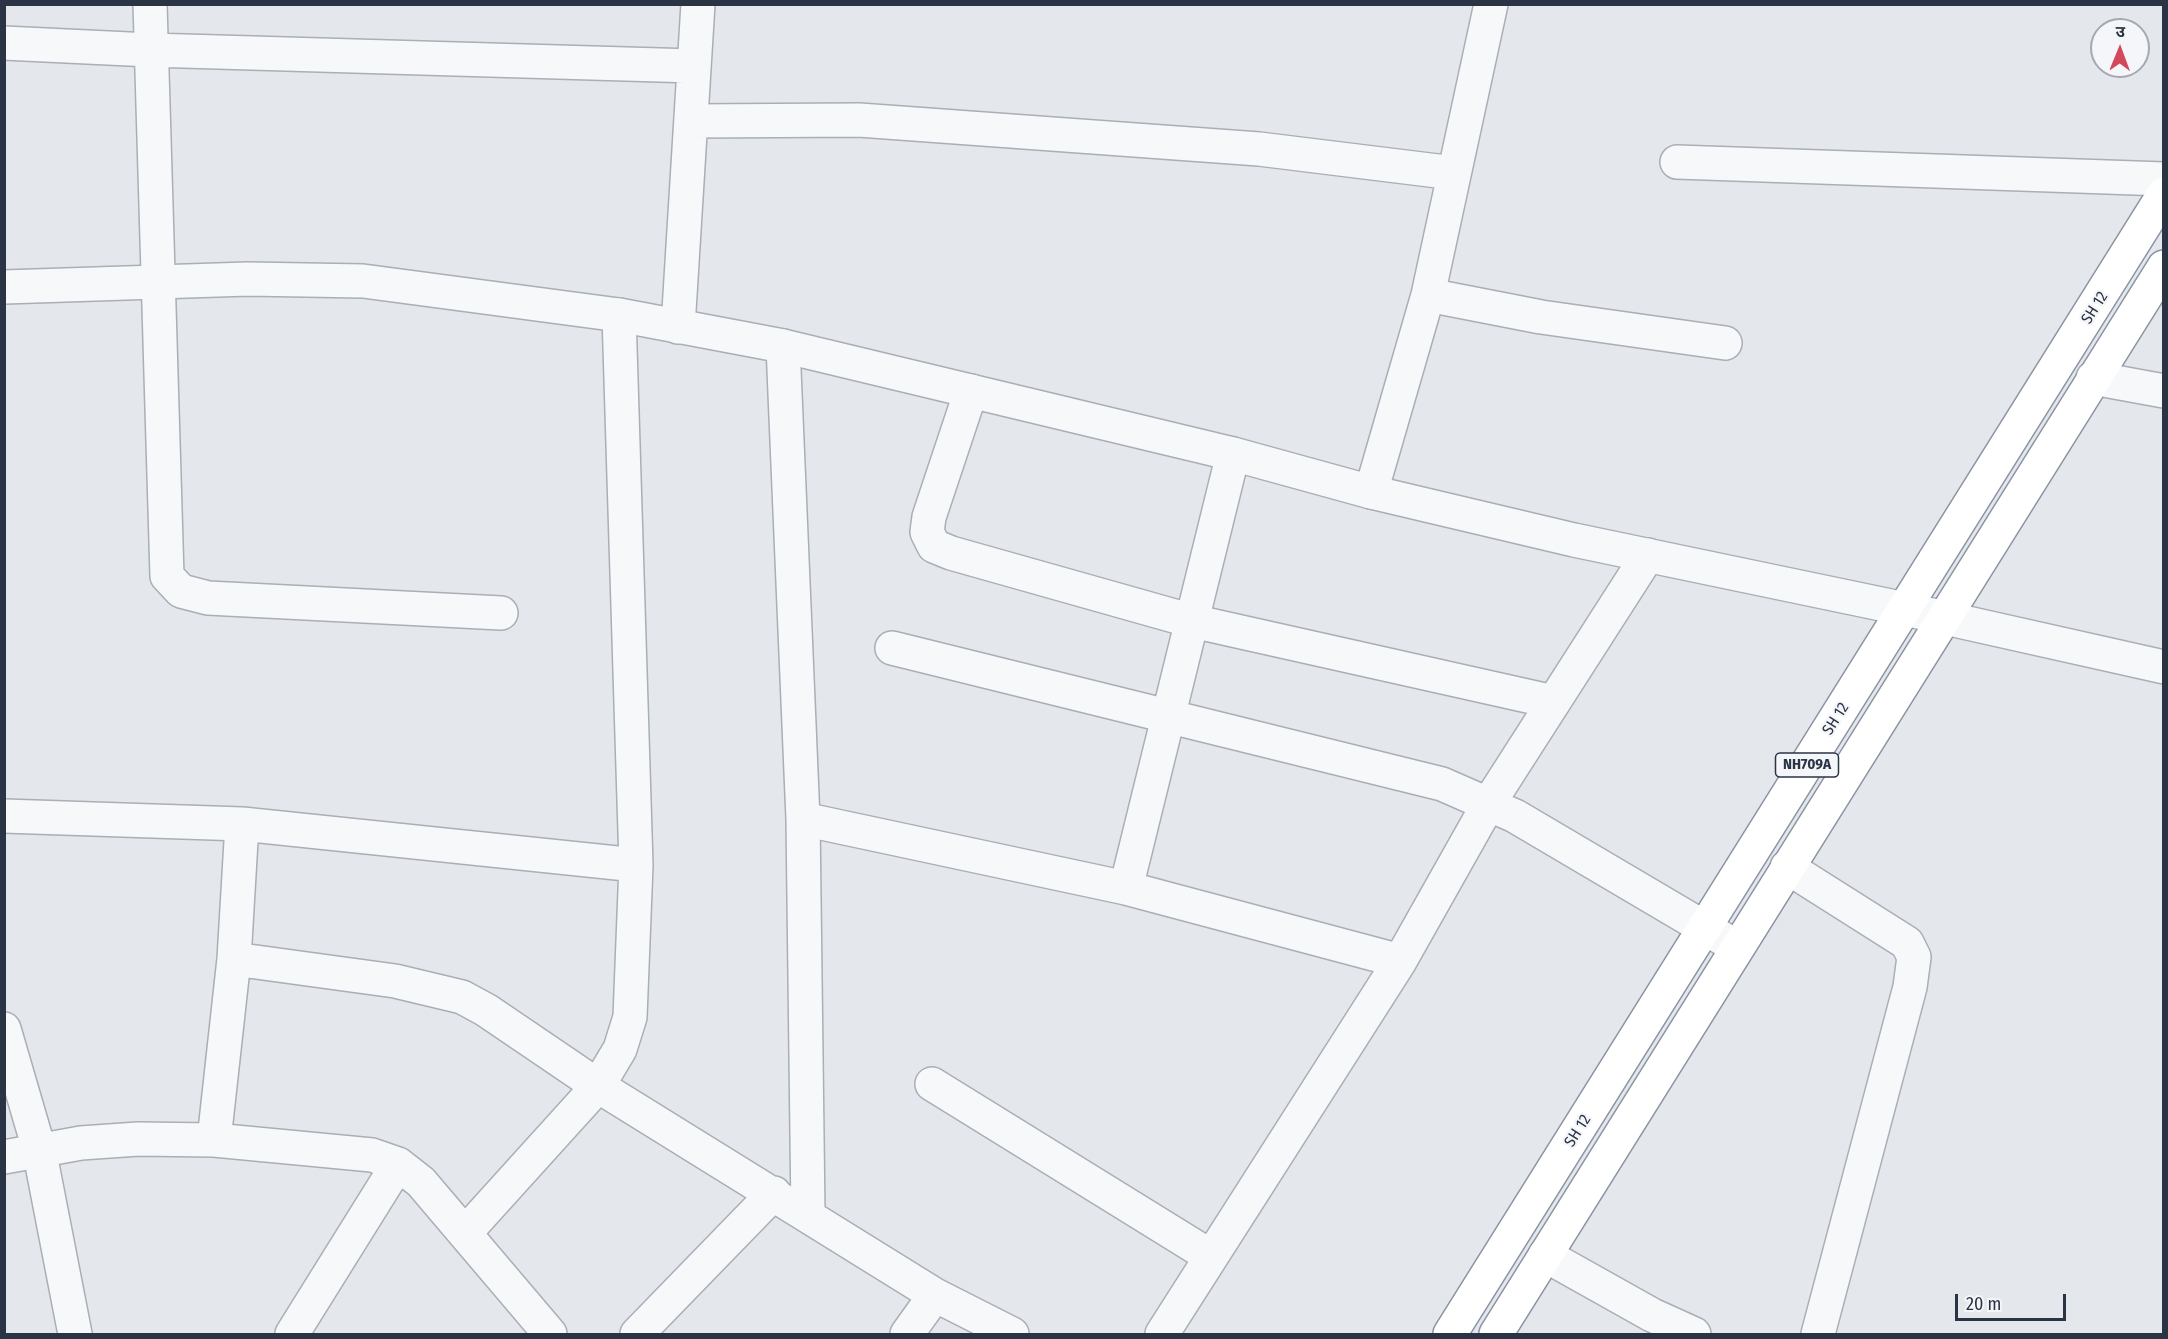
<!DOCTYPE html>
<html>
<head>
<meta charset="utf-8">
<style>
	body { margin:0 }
	#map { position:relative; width:2168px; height:1339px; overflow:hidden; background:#e4e7ec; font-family:"Fira Sans Condensed","Noto Sans Devanagari",sans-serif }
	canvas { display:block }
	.frame { position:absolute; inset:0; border:6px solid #2b3445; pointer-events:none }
	.north { position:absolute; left:2090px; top:18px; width:60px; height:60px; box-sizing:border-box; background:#f4f6f9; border:2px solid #a4a8b1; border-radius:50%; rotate:1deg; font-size:16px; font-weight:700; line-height:24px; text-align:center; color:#2b3445 }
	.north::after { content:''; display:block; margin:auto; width:21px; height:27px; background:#d1495b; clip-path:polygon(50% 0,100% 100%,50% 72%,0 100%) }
	.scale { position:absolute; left:1955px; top:1294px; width:111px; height:27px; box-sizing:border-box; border:3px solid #2b3445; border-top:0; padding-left:8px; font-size:18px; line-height:21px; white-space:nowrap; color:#2b3445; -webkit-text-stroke:4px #f4f6f9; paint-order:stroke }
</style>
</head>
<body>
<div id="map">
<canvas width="2168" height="1339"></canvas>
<div class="frame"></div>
<div class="north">उ</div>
<div class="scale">20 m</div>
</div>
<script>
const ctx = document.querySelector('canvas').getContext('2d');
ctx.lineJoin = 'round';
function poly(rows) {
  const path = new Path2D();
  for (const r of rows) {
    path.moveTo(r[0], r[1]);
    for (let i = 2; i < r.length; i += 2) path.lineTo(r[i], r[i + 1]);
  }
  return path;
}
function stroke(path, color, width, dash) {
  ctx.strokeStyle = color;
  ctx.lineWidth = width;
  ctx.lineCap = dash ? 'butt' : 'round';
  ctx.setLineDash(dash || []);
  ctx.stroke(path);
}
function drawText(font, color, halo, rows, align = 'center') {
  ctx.font = font + ' "Fira Sans Condensed",sans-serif';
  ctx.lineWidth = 4.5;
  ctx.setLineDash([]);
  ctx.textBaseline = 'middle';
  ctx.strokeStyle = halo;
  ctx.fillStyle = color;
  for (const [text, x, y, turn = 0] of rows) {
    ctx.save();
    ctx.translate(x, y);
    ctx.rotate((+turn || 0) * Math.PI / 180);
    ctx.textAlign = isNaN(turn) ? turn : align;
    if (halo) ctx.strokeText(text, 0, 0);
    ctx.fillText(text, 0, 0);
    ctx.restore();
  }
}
const minor = poly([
	[150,4,167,576,181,591,208,598,501,613],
	[4,43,150,50,694,66],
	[692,121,859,120,1259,149,1454,173],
	[1677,162,2164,179],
	[1428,295,1541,317,1725,343],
	[678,327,698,4],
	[783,346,803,819,808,1214],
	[2093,378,2164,391],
	[971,391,929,517,927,532,934,546,951,553,1192,621,1554,702],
	[1371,492,1428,295,1491,4],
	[892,648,1442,784,1515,816,1737,947],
	[4,816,242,824,636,865],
	[803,819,1126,888,1400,961],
	[1787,867,1907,943,1914,957,1910,987,1818,1334],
	[1126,888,1233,454],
	[234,959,395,981,462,997,486,1010,598,1086,935,1295,1012,1334],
	[4,1029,39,1149,75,1334],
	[932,1084,1210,1256],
	[214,1140,372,1155,398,1164,421,1182,550,1334],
	[4,1157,81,1143,138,1139,214,1140,234,959,242,824],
	[465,1233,598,1086,620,1049,630,1017,636,865,619,315],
	[1545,1255,1652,1315,1694,1334],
	[292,1334,398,1164],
	[637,1334,774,1193],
	[907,1334,935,1295],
	[1162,1334,1400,961,1489,803,1648,555]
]);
const tertiary = poly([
	[4,287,248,279,363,281,619,315,783,346,1233,454,1371,492,1574,540,1905,609,2164,667]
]);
const trunk = poly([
	[1450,1334,2164,194],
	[1496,1334,2164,267]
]);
stroke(minor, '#a9aeb7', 36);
stroke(tertiary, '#a9aeb7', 36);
stroke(trunk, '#8b94a3', 36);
stroke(minor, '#f7f8fa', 33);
stroke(tertiary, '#f7f8fa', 33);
stroke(trunk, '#fff', 33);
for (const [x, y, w] of [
	[1807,765,63]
]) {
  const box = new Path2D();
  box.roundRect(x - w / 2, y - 12, w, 24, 4.5);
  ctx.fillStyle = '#f4f6f9';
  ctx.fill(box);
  stroke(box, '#2b3445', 1.5);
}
drawText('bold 15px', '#2b3445', null, [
	["NH709A",1807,765]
]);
drawText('16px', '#2b3445', '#f4f6f9', [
	["SH 12",2095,308,-58],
	["SH 12",1836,719,-58],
	["SH 12",1578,1131,-58]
]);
</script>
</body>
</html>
